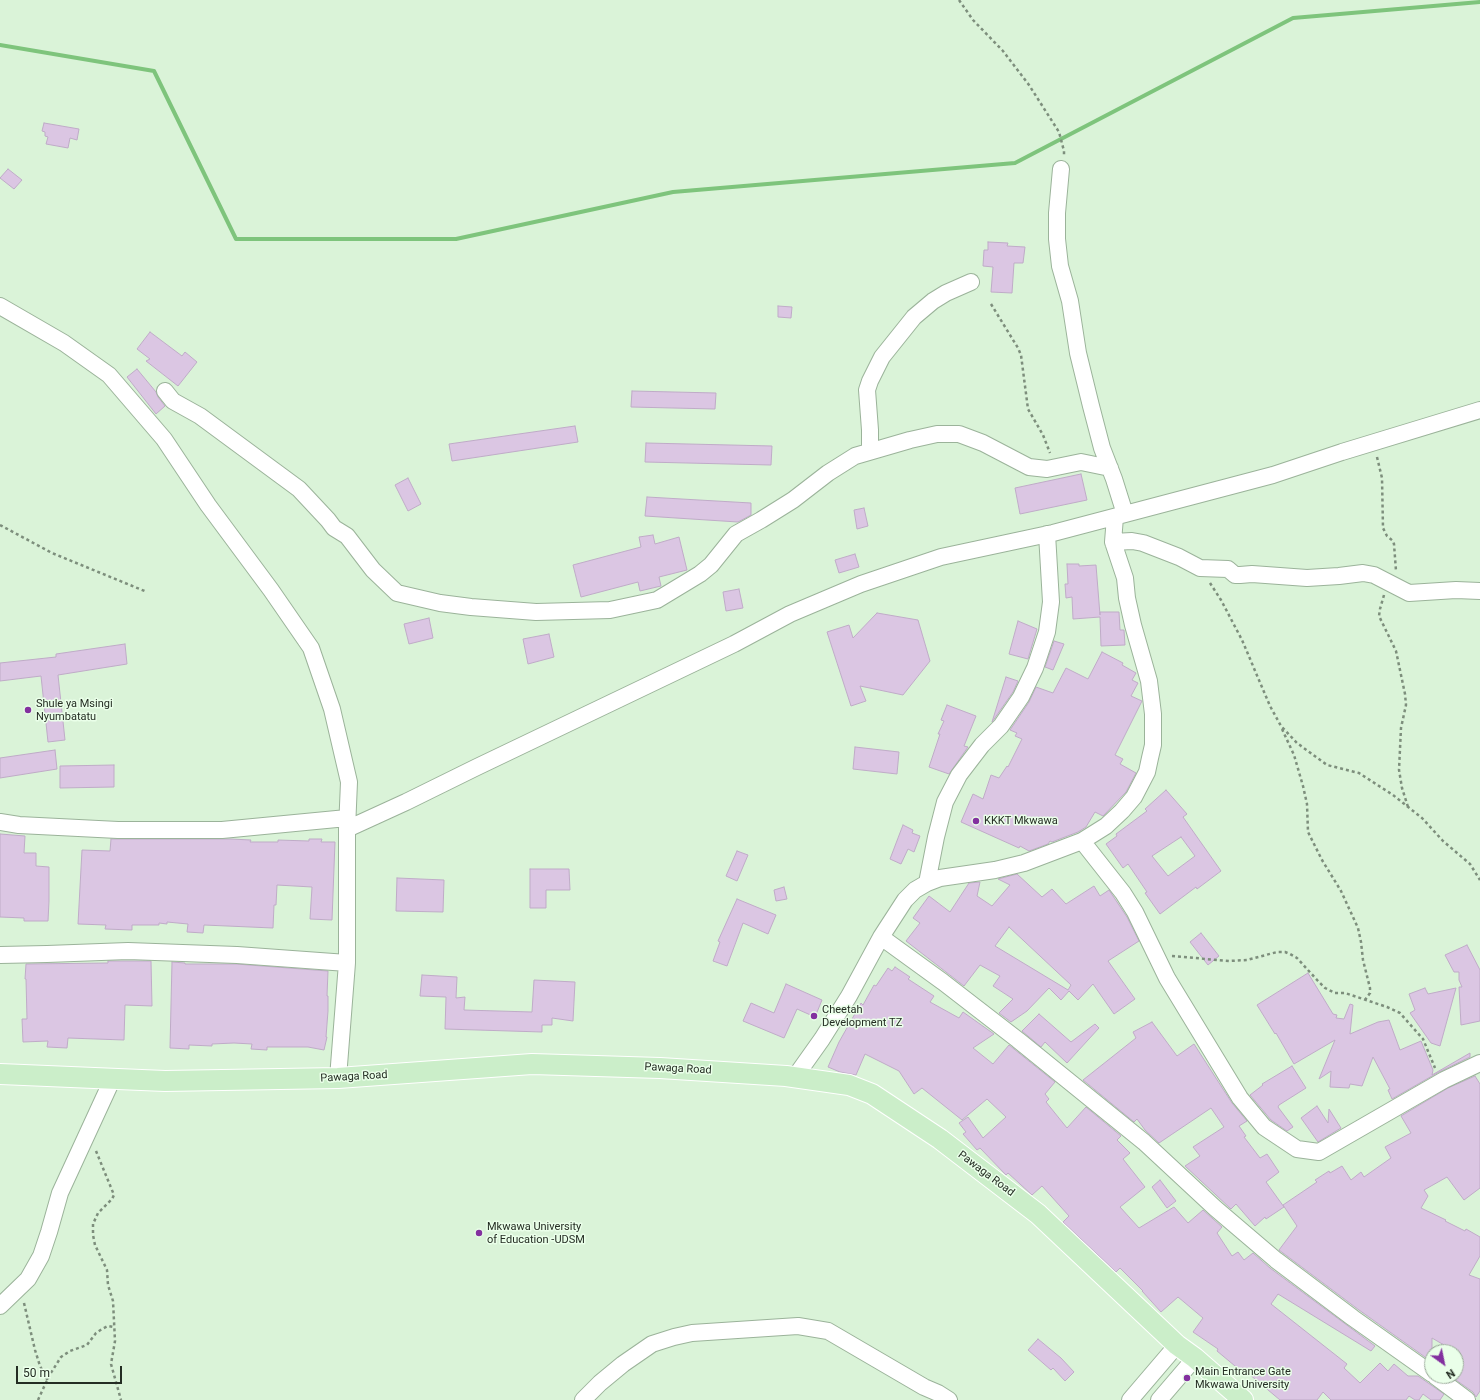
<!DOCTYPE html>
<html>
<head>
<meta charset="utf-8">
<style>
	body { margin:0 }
	#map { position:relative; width:1480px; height:1400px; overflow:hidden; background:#daf3d8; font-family:Roboto,sans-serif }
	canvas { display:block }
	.north { position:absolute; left:1424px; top:1344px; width:40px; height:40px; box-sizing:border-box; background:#eaffe9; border:1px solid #9bab9a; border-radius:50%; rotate:147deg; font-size:11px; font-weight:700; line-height:16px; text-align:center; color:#242d23 }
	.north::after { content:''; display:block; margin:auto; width:14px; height:18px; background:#83309f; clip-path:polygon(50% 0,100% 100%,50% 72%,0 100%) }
	.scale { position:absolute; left:16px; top:1366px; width:106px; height:18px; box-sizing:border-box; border:2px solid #242d23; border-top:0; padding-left:5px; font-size:12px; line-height:14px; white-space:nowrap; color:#242d23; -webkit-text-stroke:3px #eaffe9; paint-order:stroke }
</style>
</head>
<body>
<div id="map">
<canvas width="1480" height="1400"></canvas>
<div class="north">N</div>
<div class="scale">50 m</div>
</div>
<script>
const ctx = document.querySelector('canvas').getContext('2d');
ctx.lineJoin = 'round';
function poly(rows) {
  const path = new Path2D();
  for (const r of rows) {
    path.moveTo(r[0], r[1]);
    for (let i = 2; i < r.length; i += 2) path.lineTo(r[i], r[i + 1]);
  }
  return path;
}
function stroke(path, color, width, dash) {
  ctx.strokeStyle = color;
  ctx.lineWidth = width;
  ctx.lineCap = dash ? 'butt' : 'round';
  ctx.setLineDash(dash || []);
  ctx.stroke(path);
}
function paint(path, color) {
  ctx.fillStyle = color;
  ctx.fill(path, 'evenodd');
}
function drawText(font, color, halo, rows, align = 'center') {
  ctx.font = font + ' Roboto,sans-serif';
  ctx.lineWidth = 3;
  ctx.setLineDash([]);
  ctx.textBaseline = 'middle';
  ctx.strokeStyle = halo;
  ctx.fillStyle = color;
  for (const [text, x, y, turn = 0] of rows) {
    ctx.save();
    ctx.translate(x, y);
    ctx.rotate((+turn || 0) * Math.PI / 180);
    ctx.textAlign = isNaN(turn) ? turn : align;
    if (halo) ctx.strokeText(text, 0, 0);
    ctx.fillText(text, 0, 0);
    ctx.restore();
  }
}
stroke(poly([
	[0,45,154,71,236,239,456,239,673,192,1015,163,1293,18,1480,2]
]), '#7ec47c', 4);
const building = poly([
	[44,123,79,129,77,140,70,138,68,148,46,144,48,137,45,136,45,132,42,131,44,123],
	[8,169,22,180,14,189,0,178,8,169],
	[988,242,1008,243,1007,246,1025,247,1023,263,1014,263,1012,293,991,292,993,267,983,266,984,250,988,250,988,242],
	[778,306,792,307,791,318,778,317,778,306],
	[150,332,182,356,185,352,197,362,178,386,146,361,150,359,137,349,150,332],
	[137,369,156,392,158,397,165,406,156,414,127,377,137,369],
	[632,391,716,393,715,409,631,407,632,391],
	[575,426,578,442,452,461,449,444,575,426],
	[646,443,772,446,771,465,645,462,646,443],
	[1081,474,1087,500,1020,514,1015,488,1081,474],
	[408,478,421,504,408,511,395,485,408,478],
	[647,497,751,503,751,515,738,522,645,516,647,497],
	[864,508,868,526,857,529,854,510,864,508],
	[653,535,655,544,679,537,687,570,659,577,661,586,640,591,638,582,581,597,573,565,641,547,639,537,653,535],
	[855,554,859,567,839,573,835,560,855,554],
	[1067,564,1079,564,1079,566,1096,565,1100,615,1100,612,1119,612,1120,630,1124,630,1125,645,1101,646,1100,617,1073,619,1072,597,1066,598,1065,584,1068,584,1067,564],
	[739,589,743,608,726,611,723,592,739,589],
	[877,613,918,620,930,661,903,695,860,686,866,701,851,706,827,632,849,625,853,638,877,613],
	[429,618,433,638,409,644,404,624,429,618],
	[1018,621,1037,629,1028,659,1009,654,1018,621],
	[549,634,554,657,528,664,523,639,549,634],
	[1054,641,1064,644,1053,670,1045,667,1054,641],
	[125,644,127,664,58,675,65,740,48,742,41,676,0,681,0,663,56,657,56,654,125,644],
	[1102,652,1123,663,1122,665,1136,673,1132,680,1138,683,1131,696,1142,701,1115,755,1123,759,1120,764,1136,773,1126,792,1103,816,1095,812,1086,827,1078,832,1052,842,1050,841,1048,844,1029,851,1020,846,1019,848,961,822,973,794,983,799,991,775,999,778,1007,766,1008,767,1022,739,1015,736,1017,733,1010,730,1029,702,1036,687,1053,693,1066,668,1088,679,1102,652],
	[1006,677,1018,681,1013,692,992,722,1006,677],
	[947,705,976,716,964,746,968,747,949,774,929,767,940,734,938,734,944,721,941,720,947,705],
	[855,747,899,752,897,774,853,769,855,747],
	[55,750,57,769,0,778,0,758,55,750],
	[114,765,114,787,60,788,60,766,114,765],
	[1166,790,1187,814,1183,817,1221,871,1197,889,1196,887,1160,914,1145,893,1147,892,1128,864,1123,868,1106,844,1117,836,1116,834,1147,811,1145,809,1166,790],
	[1181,837,1195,856,1168,876,1152,856,1181,837],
	[903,825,913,830,912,833,920,836,914,852,908,849,901,864,890,859,903,825],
	[0,834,25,836,24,853,36,853,36,866,49,867,49,901,48,921,24,921,24,918,0,917,0,834],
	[111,839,231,839,251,840,250,842,278,842,278,840,309,841,309,839,322,839,321,842,335,842,332,920,310,919,312,887,277,885,276,905,274,905,273,928,204,925,203,933,187,932,188,924,167,922,167,924,159,923,159,925,132,925,132,930,105,929,106,925,78,924,82,850,110,851,111,839],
	[737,851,748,855,737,881,726,876,737,851],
	[530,869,569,869,570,890,546,890,546,908,530,908,530,869],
	[1017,874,1042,897,1052,889,1066,904,1094,886,1100,896,1109,890,1127,917,1139,941,1108,961,1135,999,1114,1014,1093,984,1078,1000,1069,991,1061,1000,1049,988,1027,1011,1011,1022,999,1013,1013,999,993,986,1000,976,980,965,964,986,906,941,920,923,913,918,929,896,950,912,969,883,980,882,977,896,992,906,1010,885,998,879,1017,874],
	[1009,927,1071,985,1068,990,995,946,1009,927],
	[397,878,444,880,443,912,396,911,397,878],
	[784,887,787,899,776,901,774,890,784,887],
	[737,899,776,915,768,934,743,923,727,966,713,961,720,942,718,941,737,899],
	[1201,933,1219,956,1208,965,1190,942,1201,933],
	[1467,945,1480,970,1480,1021,1461,1025,1459,987,1462,987,1459,980,1459,972,1454,972,1445,955,1467,945],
	[108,961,151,961,152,1006,125,1005,124,1040,68,1038,67,1048,47,1047,48,1041,23,1042,22,1019,27,1019,26,979,25,979,26,964,108,963,108,961],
	[172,962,185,963,185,964,236,964,328,971,327,996,328,996,328,1011,326,1037,327,1037,324,1050,308,1047,267,1047,267,1050,251,1049,252,1044,234,1043,212,1044,212,1046,189,1045,189,1049,170,1048,172,962],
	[895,967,910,977,908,979,934,996,930,1002,959,1018,963,1012,994,1034,973,1048,993,1064,1009,1045,1055,1082,1045,1094,1049,1099,1046,1102,1067,1128,1086,1107,1121,1136,1117,1140,1130,1153,1123,1159,1145,1187,1120,1207,1139,1228,1174,1207,1188,1223,1203,1210,1222,1227,1217,1233,1232,1256,1238,1252,1244,1260,1253,1253,1270,1268,1375,1346,1371,1351,1278,1294,1271,1304,1347,1364,1344,1368,1360,1383,1380,1363,1388,1371,1394,1364,1408,1376,1418,1376,1444,1394,1440,1400,1431,1400,1423,1394,1419,1400,1415,1400,1409,1396,1406,1400,1331,1400,1323,1392,1317,1400,1280,1400,1249,1374,1247,1376,1217,1351,1218,1349,1193,1332,1203,1318,1178,1297,1161,1312,1142,1291,1143,1291,1120,1268,1116,1272,1063,1222,1069,1216,1042,1186,1032,1195,1008,1173,1006,1175,980,1148,977,1150,963,1134,966,1132,959,1123,968,1117,983,1138,1006,1117,987,1099,962,1120,922,1088,914,1094,899,1071,865,1054,856,1075,840,1072,828,1067,839,1042,861,1003,863,1005,874,985,876,986,888,968,892,971,895,967],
	[1308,973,1333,1014,1337,1015,1336,1018,1344,1019,1350,1004,1353,1005,1350,1034,1378,1022,1389,1020,1400,1050,1421,1041,1433,1070,1432,1075,1470,1053,1470,1057,1439,1072,1392,1099,1388,1090,1390,1089,1373,1057,1362,1086,1350,1084,1349,1088,1330,1087,1331,1071,1319,1079,1335,1040,1294,1064,1276,1033,1275,1034,1257,1005,1308,973],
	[422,975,457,977,456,998,465,997,464,1010,532,1012,534,980,575,982,573,1021,552,1018,552,1025,542,1025,542,1032,445,1029,446,997,420,996,422,975],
	[786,984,822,1000,815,1017,797,1009,784,1038,743,1021,751,1003,774,1013,786,984],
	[1425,988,1428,994,1456,988,1440,1046,1431,1043,1410,1013,1415,1010,1409,994,1425,988],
	[1039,1014,1071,1042,1095,1024,1099,1028,1067,1063,1045,1042,1041,1047,1022,1031,1039,1014],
	[1152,1022,1177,1056,1194,1044,1232,1103,1247,1121,1239,1126,1246,1136,1244,1137,1260,1158,1267,1154,1279,1172,1266,1182,1284,1207,1266,1219,1265,1217,1255,1226,1236,1204,1231,1209,1185,1166,1200,1156,1193,1147,1224,1127,1211,1108,1159,1143,1145,1130,1137,1119,1134,1122,1083,1080,1136,1038,1133,1032,1152,1022],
	[1292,1066,1306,1088,1279,1105,1278,1107,1293,1127,1287,1131,1271,1120,1250,1095,1263,1085,1262,1084,1292,1066],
	[1475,1076,1480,1084,1480,1188,1464,1200,1447,1177,1424,1190,1428,1196,1421,1208,1446,1220,1445,1221,1465,1231,1466,1229,1480,1237,1480,1256,1469,1275,1480,1279,1480,1391,1476,1397,1473,1392,1456,1380,1456,1352,1432,1338,1432,1362,1359,1310,1279,1250,1297,1226,1283,1205,1317,1182,1315,1180,1329,1171,1330,1173,1342,1166,1351,1180,1361,1172,1364,1177,1391,1158,1385,1147,1411,1133,1401,1116,1448,1088,1475,1076],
	[1317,1106,1328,1123,1329,1109,1341,1128,1318,1142,1301,1118,1317,1106],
	[1160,1180,1176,1201,1167,1208,1152,1187,1160,1180],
	[1038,1339,1061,1358,1074,1372,1065,1381,1053,1368,1051,1370,1028,1350,1038,1339]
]);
paint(building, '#dbc6e3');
stroke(building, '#bfabc7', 1);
const minor = poly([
	[1061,169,1057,213,1057,239,1060,266,1070,301,1078,353,1091,406,1102,448,1114,479,1125,514],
	[0,306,64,343,109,375,164,439,208,505,271,590,311,648,332,709,349,782,347,829,347,963,338,1078],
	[165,391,173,401,200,416,299,489,328,520,334,528,347,536,373,570,397,593,440,603,471,607,536,612,610,610,657,600,700,574,711,565,736,534,761,520,793,500,828,473,855,456,910,440,937,434,959,434,983,443,1029,467,1047,469,1081,462,1110,468],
	[870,451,870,430,867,390,870,381,882,357,914,317,933,301,946,293,971,282],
	[1113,542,1132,541,1143,543,1179,557,1200,568,1228,569,1235,575,1240,575,1252,574,1307,578,1339,576,1363,573,1374,575,1409,593,1456,590,1480,591],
	[0,822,19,825,118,830,222,830,347,818],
	[347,829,406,802,477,767,734,644,790,614,861,584,941,557,1053,533,1273,475,1342,452,1480,410],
	[1082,841,1123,893,1135,912,1167,978,1240,1098,1264,1127,1297,1149,1319,1152,1444,1080,1480,1063],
	[927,883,936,837,945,802,959,775,982,745,1001,726,1021,697,1035,668,1047,632,1051,602,1047,534],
	[881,937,943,982,1018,1040,1144,1142,1215,1208,1276,1260,1353,1318,1432,1374],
	[0,955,47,954,128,951,237,955,347,963],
	[795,1077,822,1039,849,996,881,937,905,900,915,890,927,883,940,878,995,870,1024,863,1082,841,1106,826,1122,811,1134,797,1147,772,1150,758,1153,745,1153,714,1149,681,1133,625,1127,598,1125,578,1113,542,1115,517],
	[0,1306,28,1279,41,1256,49,1232,60,1193,113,1078],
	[1435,1376,1467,1400],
	[583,1400,600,1383,623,1364,652,1344,674,1337,692,1333,798,1326,828,1331,924,1387,938,1393,949,1400],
	[1130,1400,1177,1345],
	[1159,1400,1195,1358]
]);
const major = poly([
	[0,1074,165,1081,338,1078,532,1064,660,1068,786,1076,849,1085,872,1094,940,1139,1038,1214,1177,1345,1195,1358,1243,1400]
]);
stroke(minor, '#9bb39a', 18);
stroke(major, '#fff', 22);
stroke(poly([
	[959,0,973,20,1003,51,1029,85,1059,132,1064,151,1064,155],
	[991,304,1018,348,1021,355,1028,409,1043,435,1050,453],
	[1377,457,1382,478,1383,528,1387,536,1393,541,1394,544,1396,571],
	[0,525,52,553,147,592],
	[1210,583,1221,600,1242,640,1270,706,1281,726,1297,743,1327,765,1359,773,1393,795,1422,818,1443,841,1470,864,1480,880],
	[1384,595,1380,609,1379,616,1396,651,1405,694,1406,705,1401,728,1399,770,1402,788,1408,807],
	[1282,729,1294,755,1303,786,1307,804,1308,832,1322,860,1341,891,1358,928,1361,942,1363,960,1370,988,1370,993,1365,1000],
	[1172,956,1229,961,1247,960,1277,952,1285,952,1290,954,1297,958,1318,981,1325,988,1335,993,1345,993,1387,1007,1400,1013,1423,1039,1435,1068],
	[96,1151,114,1195,112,1199,98,1213,93,1224,93,1235,95,1245,107,1270,108,1285,113,1301,115,1341,111,1364,121,1400],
	[24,1303,35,1350,40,1366,48,1381],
	[38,1400,49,1376,61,1357,70,1351,87,1345,96,1333,102,1329,108,1326,114,1327]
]), '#7d8e7c', 2.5, [3, 3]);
stroke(minor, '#fff', 16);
stroke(major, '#cbeec9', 20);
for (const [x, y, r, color] of [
	[28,710,4,"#83309f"],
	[976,821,4,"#83309f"],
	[814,1016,4,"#83309f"],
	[479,1233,4,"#83309f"],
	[1187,1378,4,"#83309f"]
]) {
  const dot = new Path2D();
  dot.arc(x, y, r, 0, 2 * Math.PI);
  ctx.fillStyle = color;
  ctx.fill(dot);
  stroke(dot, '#eaffe9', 1.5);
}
drawText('11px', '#242d23', '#eaffe9', [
	["Shule ya Msingi",36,704],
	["Nyumbatatu",36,717],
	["KKKT Mkwawa",984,821],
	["Cheetah",822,1010],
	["Development TZ",822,1023],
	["Mkwawa University",487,1227],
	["of Education -UDSM",487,1240],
	["Main Entrance Gate",1195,1372],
	["Mkwawa University",1195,1385]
], 'left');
drawText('11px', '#242d23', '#eaffe9', [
	["Pawaga Road",678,1069,3],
	["Pawaga Road",354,1077,-3],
	["Pawaga Road",986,1174,37]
]);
</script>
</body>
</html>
